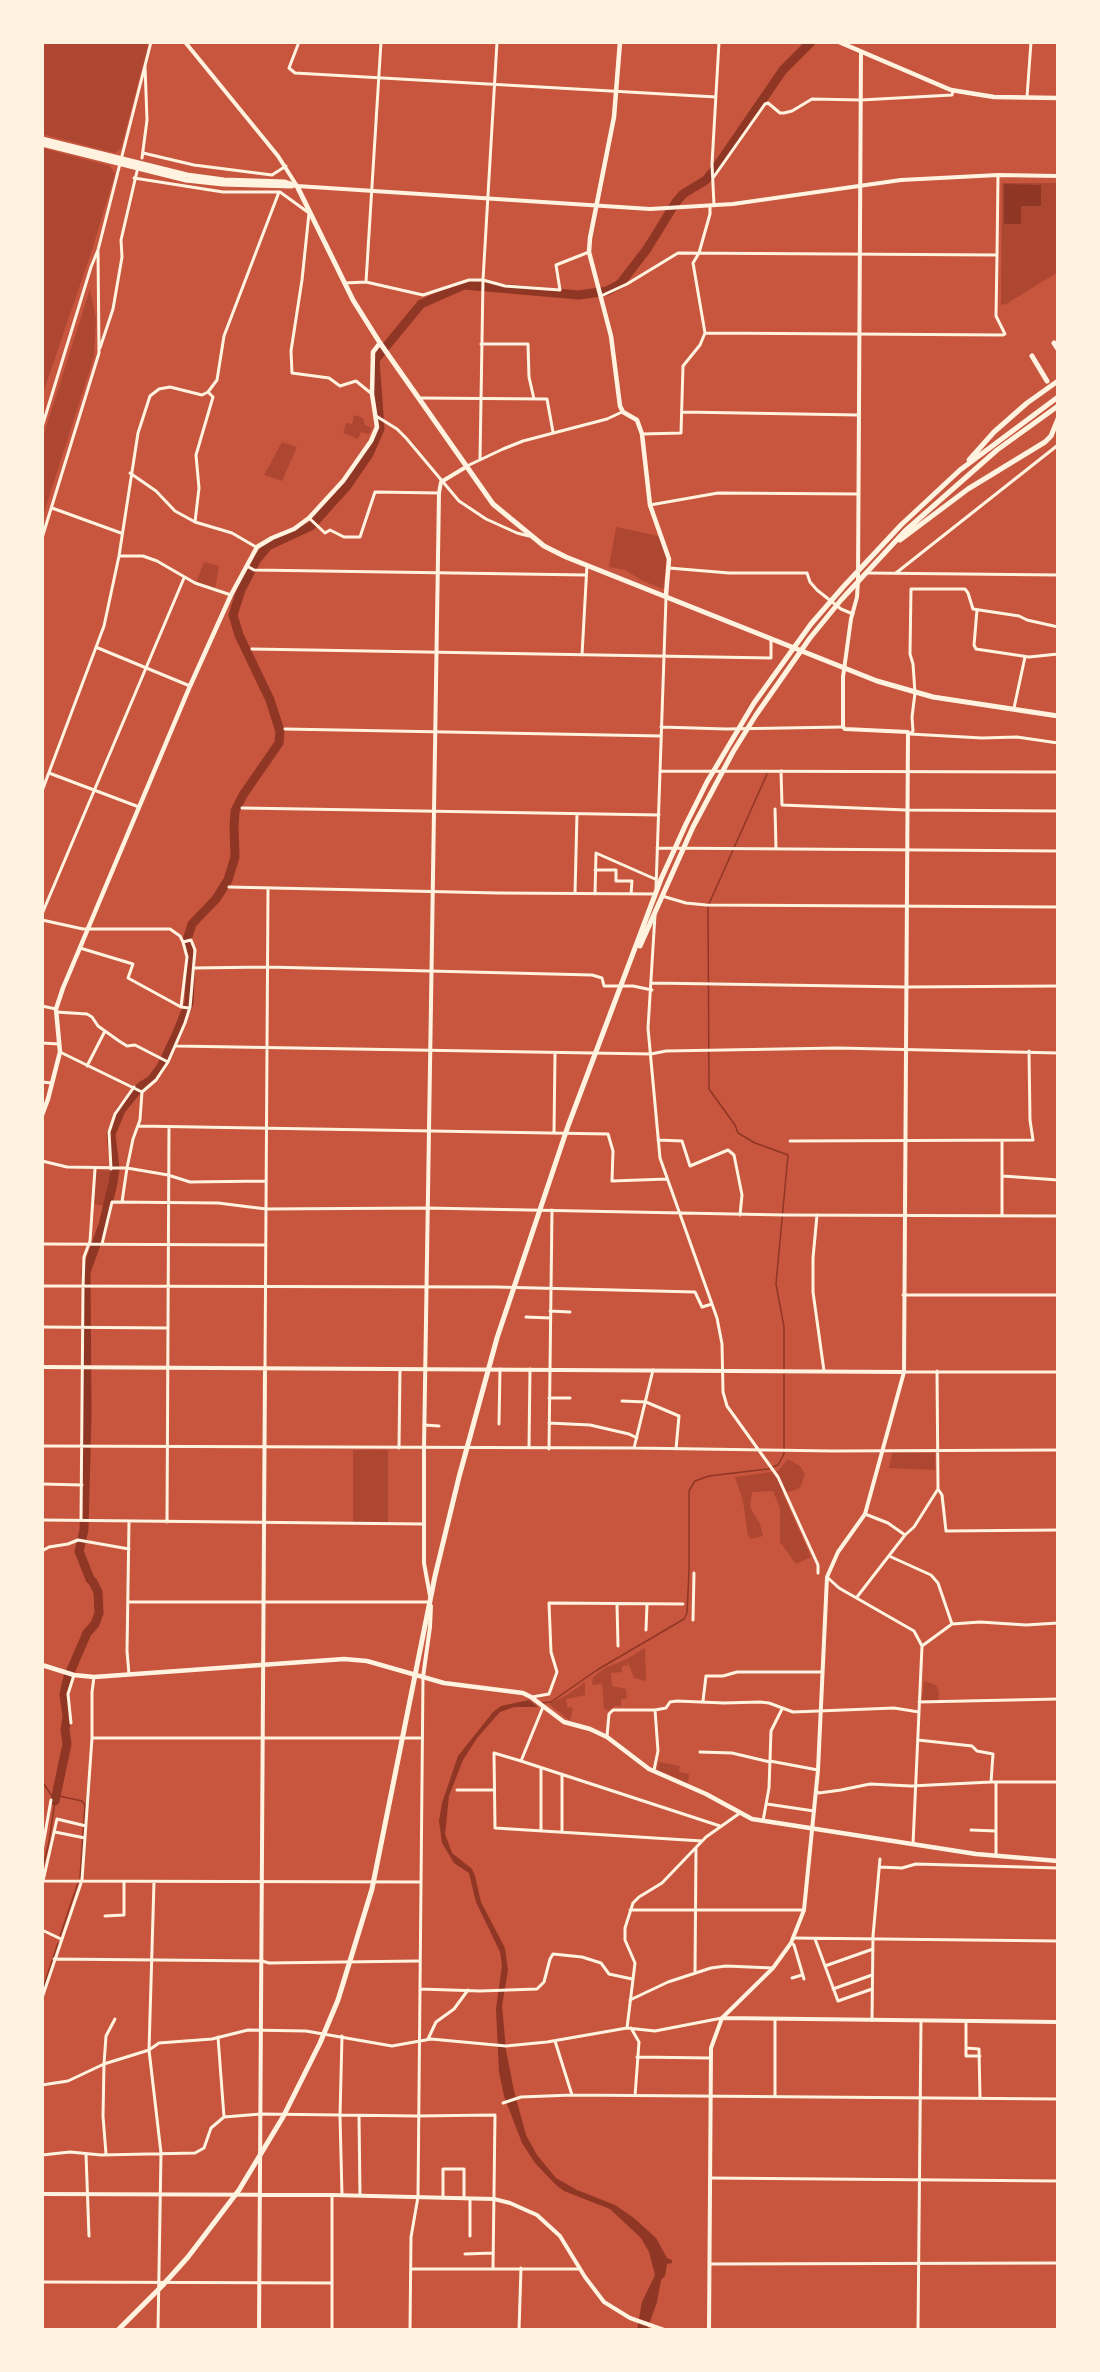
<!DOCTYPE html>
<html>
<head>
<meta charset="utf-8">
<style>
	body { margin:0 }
	#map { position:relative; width:1100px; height:2372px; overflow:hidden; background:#c8553d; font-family:"IBM Plex Sans",sans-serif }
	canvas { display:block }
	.frame { position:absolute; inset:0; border:44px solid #fff3e0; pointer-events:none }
</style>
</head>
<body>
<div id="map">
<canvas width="1100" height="2372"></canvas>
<div class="frame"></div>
</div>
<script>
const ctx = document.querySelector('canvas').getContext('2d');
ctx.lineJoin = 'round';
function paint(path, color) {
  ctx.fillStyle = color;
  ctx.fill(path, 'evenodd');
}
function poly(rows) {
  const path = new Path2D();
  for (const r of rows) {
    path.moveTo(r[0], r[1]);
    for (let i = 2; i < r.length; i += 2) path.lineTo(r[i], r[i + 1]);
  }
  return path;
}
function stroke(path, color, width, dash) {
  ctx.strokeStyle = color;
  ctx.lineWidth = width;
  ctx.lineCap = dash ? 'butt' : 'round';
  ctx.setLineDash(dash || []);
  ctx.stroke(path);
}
paint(poly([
	[42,42,149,42,121,148,115,153,42,134],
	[42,148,110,166,115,174,92,250,42,396],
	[1002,183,1058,183,1058,272,1006,304,1001,305],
	[90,289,96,319,94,357,42,519,42,440],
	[354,415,363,418,365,425,372,428,369,434,361,432,358,439,343,433,346,423,352,424],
	[282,442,297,447,282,481,264,475],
	[616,527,659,536,667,558,663,589,643,581,625,570,609,567],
	[204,562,219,566,215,589,196,583],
	[96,1170,110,1171,105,1206,94,1204],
	[353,1450,388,1450,388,1522,353,1522],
	[892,1453,935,1453,935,1470,889,1468],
	[788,1459,800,1466,805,1474,800,1488,783,1494,811,1557,796,1564,780,1542,780,1508,773,1491,752,1492,750,1507,760,1524,763,1536,751,1539,748,1536,743,1501,735,1477,778,1471],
	[645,1648,646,1681,634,1678,627,1660,628,1665,622,1666,622,1672,611,1673,612,1686,626,1689,627,1699,621,1699,621,1706,615,1706,609,1711,604,1709,602,1684,592,1685,593,1677,605,1668,627,1659],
	[924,1681,936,1685,939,1692,938,1701,922,1700],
	[585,1682,585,1695,566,1699,567,1707,573,1708,570,1721,549,1704,567,1695],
	[659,1762,680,1766,679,1772,689,1774,688,1783,657,1770]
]), '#ae4732');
paint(poly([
	[1004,184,1041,185,1041,206,1021,206,1021,224,1004,224],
	[529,1700,538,1707,514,1707,500,1712,477,1738,463,1760,449,1796,445,1834,452,1853,472,1869,475,1876,481,1902,505,1948,508,1970,502,2006,506,2050,514,2091,526,2135,537,2155,556,2178,577,2190,615,2205,634,2218,656,2238,667,2258,672,2260,672,2263,667,2264,665,2276,661,2280,657,2302,647,2330,637,2330,642,2302,655,2275,649,2252,641,2238,610,2209,564,2191,556,2185,535,2163,522,2143,504,2096,499,2072,496,2009,502,1965,500,1952,476,1902,469,1873,454,1863,442,1843,439,1821,442,1803,458,1756,493,1712,501,1706]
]), '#8f3625');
stroke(poly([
	[541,1703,551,1702,597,1670,684,1619,687,1613,689,1571,689,1491,695,1481,709,1476,768,1469,778,1465,784,1454,784,1327,776,1284,788,1155,755,1143,738,1133,735,1125,709,1089,708,906,767,774],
	[42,1781,55,1801,49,1842,42,1870],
	[59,1796,82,1801,85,1805,80,1878],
	[60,1936,78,1883],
	[42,1991,58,1943]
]), '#8f3625', 1.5);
stroke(poly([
	[55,1801,67,1744,65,1730,67,1717,64,1694,68,1677,87,1633,95,1624,99,1613,98,1592,93,1582,90,1579,79,1551,84,1530,87,1415,86,1272,103,1225,113,1183,115,1169,111,1134,121,1110,140,1087,151,1080,161,1067,177,1033,189,1003,191,961,187,940,192,924,216,899,228,880,235,857,234,826,235,811,243,795,279,743,280,731,270,700,239,635,233,615,241,590,257,559,268,546,311,526,347,486,369,454,380,429,375,360,421,304,464,285,579,295,607,291,620,284,647,249,676,202,683,194,706,180,715,169,783,70,811,42]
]), '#8f3625', 9);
stroke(poly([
	[299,42,289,68,295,73,716,97],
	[1027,97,1031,42],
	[143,153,194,165,272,175,286,166],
	[142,158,147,120,145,66],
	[134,178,223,192,280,192,309,213,302,280,291,351,292,373,329,378,340,386,356,381,372,394],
	[713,178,765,104,768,103,780,113,784,113,792,111,812,99,861,100,952,95,953,91],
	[714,205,712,164,719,42],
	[366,282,381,42],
	[345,283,366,282,423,295,469,280,483,280,505,286,560,290,556,265,589,252],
	[601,296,627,284,678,253,997,255,998,175],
	[705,333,1003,335,1005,334,996,316,997,255],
	[481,344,528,344,529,377,534,399],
	[100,348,113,309,122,257,121,240,138,167],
	[419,398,547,399,553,432],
	[682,412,858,415],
	[376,416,397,429,406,438,459,501,486,519,517,533,529,536],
	[42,427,91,267,98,250,151,42],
	[642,434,681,433,683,366,700,345,705,333,693,263,699,253,710,214,710,207],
	[480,460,483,280,497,42],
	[467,466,503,449,523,441,607,419,622,412],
	[130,473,156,491,175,511,195,522,232,533,256,547],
	[650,505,718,493,857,494],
	[52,508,121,533],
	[309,518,325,533,330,530,344,537,360,537,375,492,439,493],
	[195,522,199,488,196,455,213,397,208,392],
	[42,538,99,353,98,251],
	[119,556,143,556,157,561,195,583,231,595],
	[247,566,254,570,586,575],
	[669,568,729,573,807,573,810,582,817,590,841,609,853,614],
	[868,573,1058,575],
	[896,573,1058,445],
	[977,610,974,645,976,649,1029,657,1058,654],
	[1058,627,1027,620,1019,616,973,609,968,593,965,589,911,589,910,654,913,664,915,693,912,717,913,731,910,734,982,738,1017,737,1058,743],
	[98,648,190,686],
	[252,649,771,658,771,639],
	[582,655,587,565],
	[1014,708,1025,657],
	[661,727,726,729,842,727],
	[285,729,661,736],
	[661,771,1058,772],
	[781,771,782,805,906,810,1058,811],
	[49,773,139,807],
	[42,791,104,626,119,556,138,433,150,396,159,389,170,387,202,395,208,392,217,380,224,336,279,192],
	[242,808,659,815],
	[775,809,776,848],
	[657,848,1058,851],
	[595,870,616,870,616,881,632,881,631,894],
	[229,887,498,893,656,894],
	[656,888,666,598],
	[575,893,577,814],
	[595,894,596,853,655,879],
	[662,896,686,903,706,905,1058,907],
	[42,914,184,578],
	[655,915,648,1028,660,1158,717,1318,722,1344,723,1392,727,1406,778,1477,818,1565,818,1573],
	[42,920,83,929,170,929,180,936,183,942,191,940,195,950,190,1007,185,1023,168,1062,156,1080,142,1092,140,1120,133,1139,127,1168,67,1167,42,1161],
	[80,948,133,964,128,978,181,1007,189,1008],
	[194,968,267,967,592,975,602,978,604,986,633,986,652,990],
	[652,983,906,987,1058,986],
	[42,1006,56,1009],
	[181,1007,187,957,183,942],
	[56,1012,87,1014,92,1017,98,1026,119,1041,127,1046,135,1045,168,1062],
	[42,1043,59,1044],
	[176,1046,651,1054,666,1051,838,1048,1058,1053],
	[60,1052,142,1092],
	[87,1066,105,1031],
	[42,1082,52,1083],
	[138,1126,608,1134,613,1151,612,1181,667,1179],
	[554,1132,555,1053],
	[658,1140,682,1141,690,1166,728,1150,734,1155,742,1195,740,1215],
	[790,1141,1033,1140,1030,1120,1029,1051],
	[1002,1141,1002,1216],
	[111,1169,109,1132,115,1114,134,1087],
	[1003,1176,1058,1180],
	[122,1202,127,1168,168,1175,190,1182,266,1181],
	[817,1215,813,1258,813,1292,824,1371],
	[42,1244,266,1245],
	[102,1244,112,1202,218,1203,266,1209,426,1208,784,1215,1058,1216],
	[42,1286,496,1287,695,1292,702,1307,712,1304],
	[903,1295,1058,1295],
	[550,1311,570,1312],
	[526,1317,550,1318],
	[42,1327,168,1328],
	[265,1368,268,888],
	[937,1371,938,1489,942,1495,946,1531,1058,1530],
	[904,1372,1058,1372],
	[549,1398,570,1398],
	[622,1401,646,1402,679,1416,676,1449],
	[549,1423,590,1425,629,1434,637,1438],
	[499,1424,500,1369],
	[424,1425,439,1426],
	[42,1446,634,1448,832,1451,1058,1450],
	[399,1448,400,1369],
	[529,1448,530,1369],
	[634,1448,653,1370],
	[549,1449,552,1210],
	[42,1484,82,1485],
	[865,1514,888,1523,905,1535],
	[81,1519,83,1287,84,1257,90,1241,95,1169],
	[42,1520,424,1524],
	[129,1522,127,1651,129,1674],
	[167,1522,169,1127],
	[42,1551,49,1547,68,1544,78,1540,129,1549],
	[889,1556,931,1575,938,1583,952,1624],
	[827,1577,839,1588,914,1631,922,1646,913,1844],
	[857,1597,905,1535,914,1527,938,1489],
	[128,1602,430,1602],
	[617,1604,618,1646],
	[693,1620,694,1573],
	[646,1630,647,1604],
	[922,1646,952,1624,980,1622,1026,1625,1058,1623],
	[532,1697,549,1694,557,1672,551,1652,549,1603,683,1604],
	[703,1701,706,1676,723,1676,737,1672,822,1672],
	[919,1702,1058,1699],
	[543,1707,521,1761,720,1826],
	[71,1723,68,1694,74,1675],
	[607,1736,609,1714,613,1710,655,1710,666,1708,670,1702,677,1701,724,1703,760,1702,769,1703,793,1712,894,1708,919,1712],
	[92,1738,420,1738],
	[918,1740,972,1746,977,1751,993,1754,991,1782],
	[700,1752,732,1753,770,1762],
	[521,1761,494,1753,495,1828,702,1841],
	[770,1761,818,1770],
	[654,1770,658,1751,655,1710],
	[996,1782,996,1855],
	[457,1790,494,1790],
	[816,1791,819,1793,841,1790,870,1784,911,1786,991,1782,1058,1782],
	[767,1804,814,1811],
	[763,1821,769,1788,771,1731,782,1709],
	[541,1830,541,1768],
	[971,1830,996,1831],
	[55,1832,85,1838],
	[562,1832,562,1774],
	[42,1851,51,1800],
	[879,1867,902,1868,916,1864,1058,1868],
	[42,1881,420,1882],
	[43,1881,57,1819,86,1826],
	[154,1882,149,2050,161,2153,158,2330],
	[630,1910,804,1910],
	[105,1916,124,1915,124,1882],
	[42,1930,61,1939],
	[794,1938,1058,1941],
	[815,1939,838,2001,872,1989],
	[791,1943,794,1945,804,1979],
	[54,1959,262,1961,269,1963,418,1961],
	[825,1966,873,1949],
	[695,1973,696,1849],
	[792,1978,802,1975],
	[420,1989,480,1991,537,1989,544,1982,550,1959,553,1954,582,1957,601,1963,609,1974,632,1979],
	[833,1989,872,1975],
	[42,1998,82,1880,92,1738,92,1692,94,1677],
	[630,2000,668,1982,711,1968,726,1966,773,1968],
	[872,2020,873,1936,880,1859],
	[966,2021,966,2056,980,2056],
	[627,2028,635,1963,625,1940,625,1928,633,1903,639,1897,662,1883,706,1837,740,1813],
	[631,2028,639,2042,635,2096],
	[218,2037,224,2117],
	[428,2039,436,2022,454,2009,468,1990],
	[555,2041,572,2095],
	[966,2048,979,2049,980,2097],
	[637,2057,710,2058],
	[42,2085,68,2081,104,2064,149,2050,159,2043,212,2039,248,2030,306,2031,392,2046,431,2039,506,2046,547,2042,627,2028,655,2031,722,2018],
	[775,2096,775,2019],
	[503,2103,521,2097,572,2095,1058,2099],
	[359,2116,360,2195],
	[86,2154,89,2236],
	[106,2154,103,2116,104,2064,106,2036,115,2019],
	[42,2155,70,2152,101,2155,195,2153,204,2148,211,2128,224,2117,261,2114,417,2116,495,2115,493,2268],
	[710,2178,1058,2181],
	[342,2195,340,2116,342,2036],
	[443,2198,443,2169,464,2169,464,2198],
	[470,2199,470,2236],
	[465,2254,493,2253],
	[710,2264,1058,2263],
	[411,2269,580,2269],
	[42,2282,332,2283],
	[332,2330,332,2195],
	[410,2330,411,2237,418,2197,423,1677],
	[519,2330,521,2268],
	[918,2330,921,2021]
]), '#fff3e0', 3);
stroke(poly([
	[185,42,278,156,297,186,650,209,733,204,901,180,998,175,1058,176],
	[42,1367,904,1372],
	[430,1596,424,1563,424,1448,439,493,441,482,466,467],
	[423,1677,430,1627,431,1606],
	[723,2018,1058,2022],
	[42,2194,332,2195,494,2199,510,2203,537,2215,560,2236,585,2277,604,2302,630,2318,664,2330],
	[259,2330,265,1368],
	[709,2330,711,2048,722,2018,773,1968,791,1943,804,1910,818,1770,827,1577,838,1552,865,1514,904,1372,908,732,845,729,843,727,843,677,851,619,857,597,858,581,861,52]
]), '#fff3e0', 4);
stroke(poly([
	[620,42,614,117,590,238,589,252,611,336,620,406,623,412,637,420,642,434,650,505,669,559,666,595],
	[839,42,951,90,994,97,1058,98],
	[42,1115,48,1099,60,1052,56,1009,63,988,190,686,231,595,257,547,272,538,294,529,309,518,343,481,371,441,377,427,372,394,373,352,380,343],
	[42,1665,74,1675,94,1677,344,1659,367,1661,444,1683,523,1693,531,1697,564,1722,590,1729,607,1737,649,1769,706,1794,752,1819,976,1854,1058,1861]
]), '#fff3e0', 4.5);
stroke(poly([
	[42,139,187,175,224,180,285,182,297,186,353,300,380,343,493,504,544,546,566,557,877,681,933,697,1058,716],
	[42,144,186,180,223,184,292,186]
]), '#fff3e0', 5);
stroke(poly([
	[1054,343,1058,349],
	[1032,356,1047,381],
	[969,460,994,432,1027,403,1058,381],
	[900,540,968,489,1045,442,1051,436,1058,419],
	[640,946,693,827,733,752,756,715,810,638,841,600,905,531,997,450,1058,406],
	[118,2330,162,2286,188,2257,239,2190,283,2117,320,2043,338,2000,372,1889,435,1576,459,1477,497,1338,568,1126,661,879,686,824,707,782,754,703,811,624,844,586,901,525,960,470,1058,397]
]), '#fff3e0', 5);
</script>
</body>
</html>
